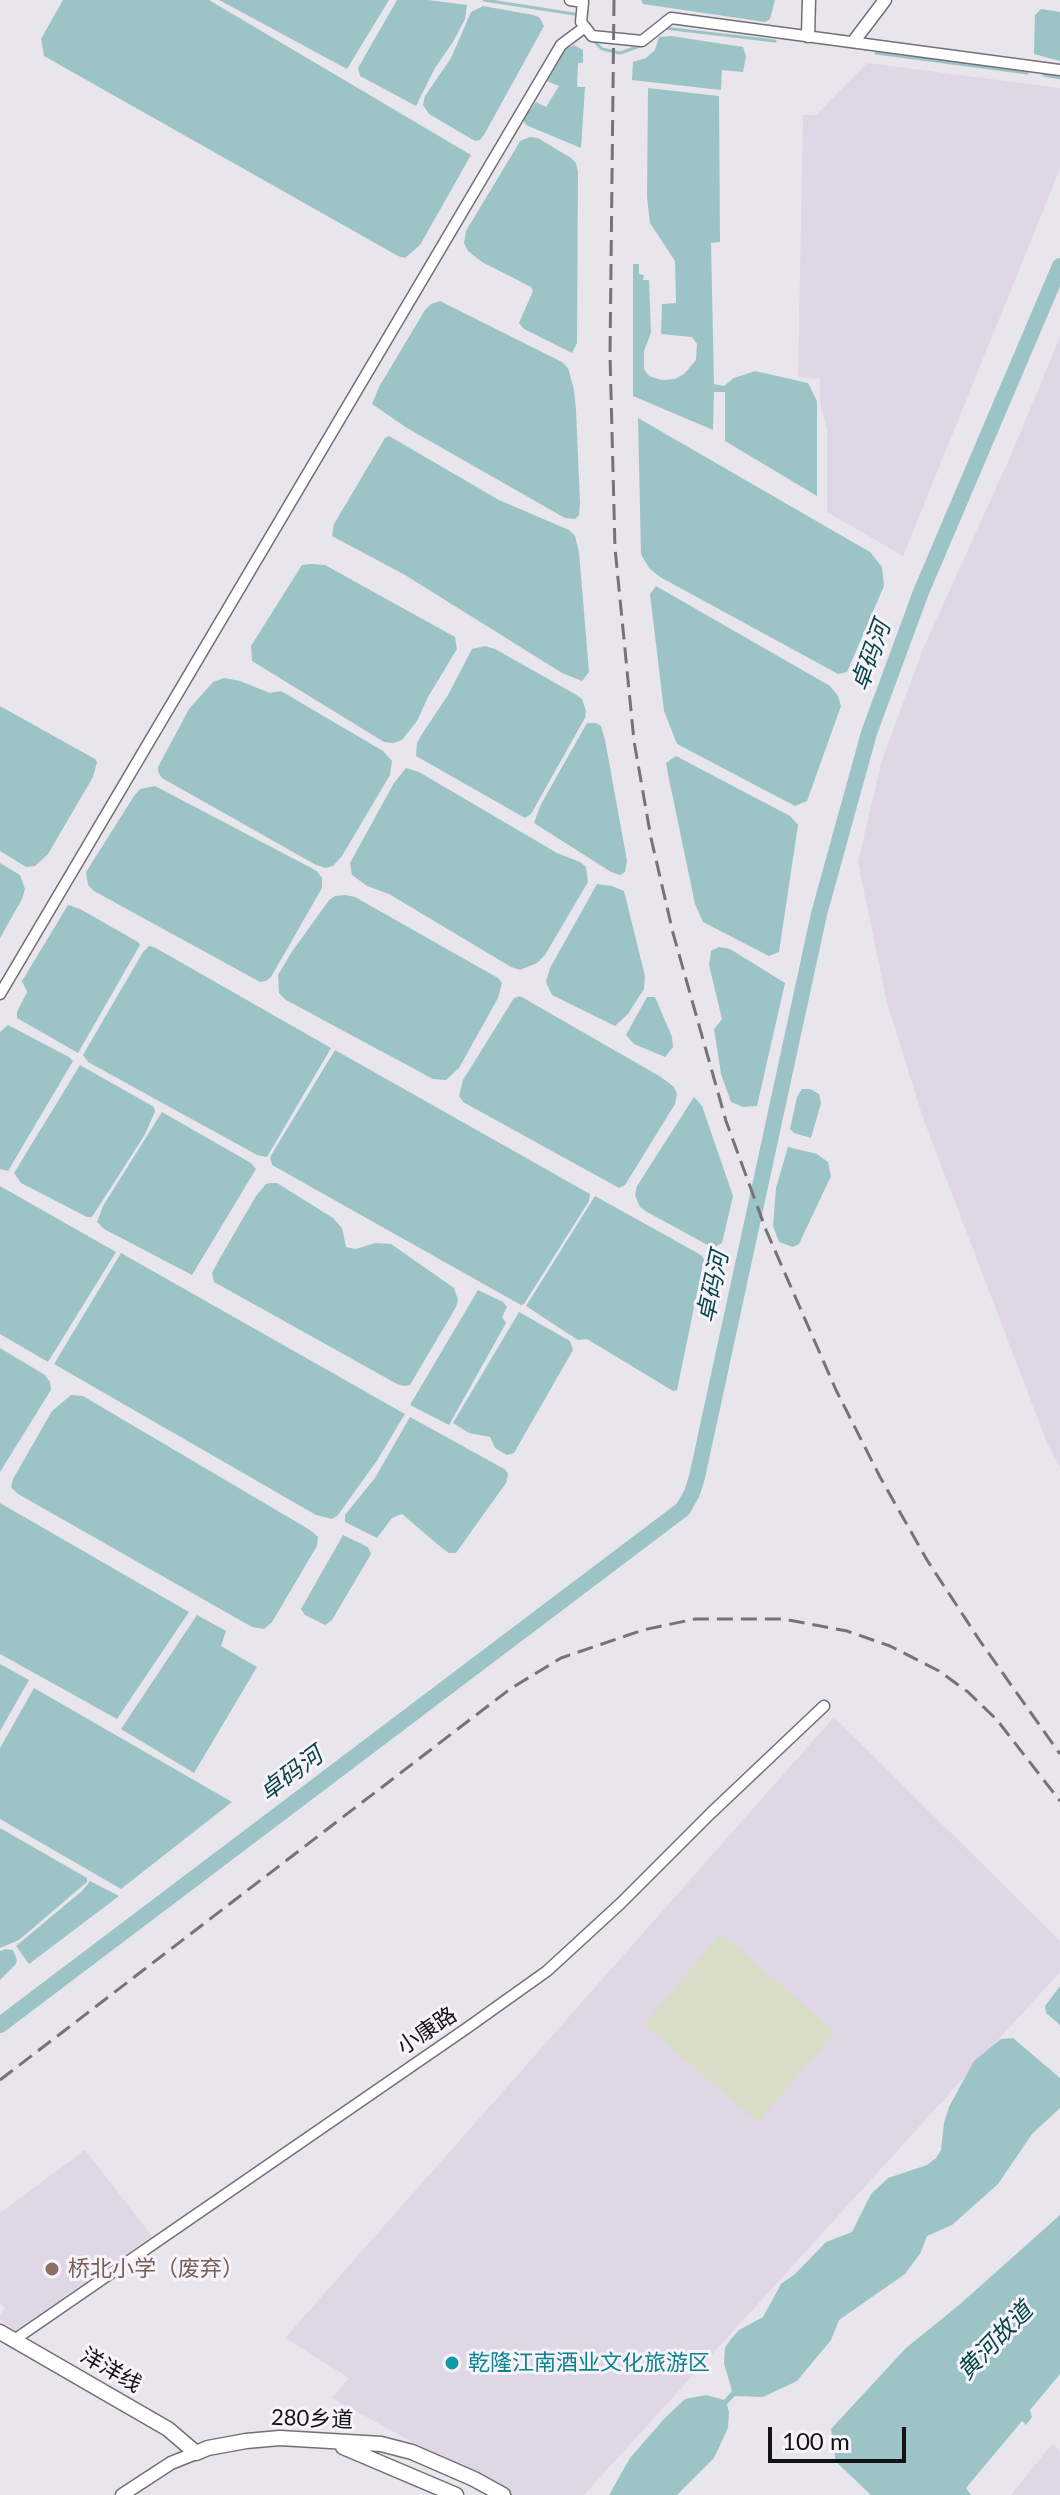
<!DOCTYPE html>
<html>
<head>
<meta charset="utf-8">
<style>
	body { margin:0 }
	#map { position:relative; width:1060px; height:2495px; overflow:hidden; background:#e9e5ec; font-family:Lato,sans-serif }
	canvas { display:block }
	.scale { position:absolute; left:768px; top:2427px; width:138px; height:36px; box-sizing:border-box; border:4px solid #131214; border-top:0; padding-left:10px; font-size:24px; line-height:28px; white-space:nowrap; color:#131214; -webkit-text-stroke:6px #f7f3fa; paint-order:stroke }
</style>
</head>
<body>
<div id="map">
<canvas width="1060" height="2495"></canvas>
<div class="scale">100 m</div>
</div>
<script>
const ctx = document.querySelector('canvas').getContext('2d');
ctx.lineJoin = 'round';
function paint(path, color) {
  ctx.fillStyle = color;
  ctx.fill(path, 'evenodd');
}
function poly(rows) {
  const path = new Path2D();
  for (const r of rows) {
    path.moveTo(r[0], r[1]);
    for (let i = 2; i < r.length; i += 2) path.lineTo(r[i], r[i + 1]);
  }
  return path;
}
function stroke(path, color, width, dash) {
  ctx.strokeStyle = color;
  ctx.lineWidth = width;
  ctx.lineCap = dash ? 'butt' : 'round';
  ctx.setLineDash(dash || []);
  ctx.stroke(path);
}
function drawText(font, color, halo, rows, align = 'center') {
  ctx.font = font + ' Lato,"Noto Sans SC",sans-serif';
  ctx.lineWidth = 6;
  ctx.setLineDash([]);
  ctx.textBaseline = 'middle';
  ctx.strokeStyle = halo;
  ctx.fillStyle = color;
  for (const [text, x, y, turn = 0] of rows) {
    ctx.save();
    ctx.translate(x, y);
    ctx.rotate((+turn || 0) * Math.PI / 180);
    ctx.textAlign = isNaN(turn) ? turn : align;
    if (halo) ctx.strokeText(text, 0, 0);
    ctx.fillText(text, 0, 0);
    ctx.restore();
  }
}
paint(poly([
	[867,63,1060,88,1060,169,903,556,827,512,827,429,820,403,820,379,798,377,803,115,816,115],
	[1060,337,1060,1467,1047,1443,923,1118,887,1003,858,862,882,760,923,649,1011,455],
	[834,1717,1060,1941,1060,1972,584,2495,510,2495,332,2398,349,2378,285,2338],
	[85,2150,152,2236,15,2331,0,2320,0,2315,5,2308,0,2303,0,2213],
	[1052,2444,1060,2451,1060,2495,1011,2495]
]), '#dfd7e5');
paint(poly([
	[721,1934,835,2032,758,2122,644,2024]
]), '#d8ddc5');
paint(poly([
	[63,0,209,0,471,155,420,245,405,258,398,256,44,56,41,39],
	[219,0,389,0,347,69],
	[397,0,428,0,467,5,465,19,453,42,435,68,416,106,360,76,358,68],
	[641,0,775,0,770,19,765,22,643,4],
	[483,6,533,15,539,17,544,26,484,135,480,140,475,141,429,114,423,105,425,96,451,58,471,12],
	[1041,9,1060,12,1060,61,1034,54,1035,15],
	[671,36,743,47,746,56,743,72,722,70,721,90,632,80,633,62,646,58,655,50,659,37],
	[574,45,583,50,583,63,578,63,577,87,585,87,581,148,526,125,523,120,536,102,546,107,559,86,547,81,564,50],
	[648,88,719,96,720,242,711,243,714,384,724,386,734,378,755,371,808,383,817,401,817,496,725,441,725,392,714,392,713,430,633,396,633,264,639,264,639,274,644,275,643,280,649,280,651,333,644,351,644,369,649,376,662,380,675,379,684,374,696,360,697,344,692,337,661,334,662,304,676,303,675,261,650,223,647,197],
	[530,137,538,138,571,158,576,163,578,172,577,343,572,353,524,329,519,323,533,291,531,287,482,262,468,251,464,243,466,231,516,148,520,141],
	[440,301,562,362,568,368,574,390,576,410,580,503,579,515,575,519,565,518,407,428,372,404,379,387,425,310,431,304],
	[638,418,870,552,882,567,884,586,847,672,838,674,660,577,649,568,641,554],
	[389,436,499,500,569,530,575,536,579,552,589,672,582,681,562,673,405,575,332,536,334,524,385,438],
	[312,564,325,565,455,637,457,649,428,697,417,721,402,740,393,743,384,742,252,661,251,646,302,565],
	[656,586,830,686,838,696,841,706,807,801,795,806,677,744,664,711,650,594],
	[485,646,495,649,575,694,582,699,586,711,585,718,531,814,525,818,416,756,417,743,422,734,448,695,472,649],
	[224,678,240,681,270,693,281,691,383,751,392,761,390,775,342,856,333,866,326,868,316,865,162,778,158,772,158,767,189,709,213,682],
	[0,706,95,759,97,762,93,777,48,854,35,866,26,867,0,851],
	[587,723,596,723,601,726,605,740,627,861,625,872,620,875,611,872,534,823,541,804],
	[676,756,790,816,798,825,779,952,769,956,703,922,695,904,669,779,666,763],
	[406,768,419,772,557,853,580,862,586,867,588,882,545,955,537,963,520,970,511,967,389,894,367,886,352,875,350,863,394,783],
	[155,786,317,871,322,878,322,888,271,977,266,981,260,982,94,891,88,885,86,872,134,796,140,789],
	[0,863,20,875,25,889,22,899,0,938],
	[597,884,612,886,624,891,645,976,644,989,628,1014,615,1026,552,995,546,982,550,968],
	[345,895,355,897,498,978,502,983,498,998,459,1068,446,1080,433,1079,286,1000,279,993,278,975,291,953,329,900,335,896],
	[68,905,80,909,138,942,140,945,78,1053,17,1018,17,1012,27,992,22,981],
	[149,946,154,947,331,1048,267,1157,257,1155,88,1062,83,1055,143,952],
	[719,947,730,949,785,983,757,1106,743,1107,731,1102,721,1074,714,1029,722,1019,709,965,711,951],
	[520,996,661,1077,674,1087,677,1094,675,1104,625,1185,619,1188,463,1102,459,1096,463,1080,514,998],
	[647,997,655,997,672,1037,673,1047,665,1057,634,1044,626,1035],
	[8,1025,69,1057,73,1061,8,1171,0,1169,0,1032],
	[335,1050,590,1194,589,1201,524,1304,521,1305,272,1165,270,1157],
	[80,1065,154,1107,155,1112,144,1136,92,1217,87,1217,21,1183,14,1173],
	[802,1089,810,1089,819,1094,821,1103,811,1138,794,1133,790,1129,797,1097],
	[694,1097,702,1106,733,1196,722,1243,713,1248,647,1212,640,1207,635,1195,637,1186],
	[162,1112,251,1163,256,1169,192,1275,104,1229,97,1222,103,1206],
	[788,1147,817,1154,828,1162,831,1176,799,1244,793,1247,779,1242,773,1226,776,1188],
	[271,1183,277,1183,333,1218,342,1228,346,1247,356,1249,375,1243,391,1244,454,1288,458,1300,456,1307,410,1385,404,1386,397,1384,214,1282,212,1273,220,1258,256,1196,266,1184],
	[0,1186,116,1252,48,1362,0,1334],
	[595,1196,701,1255,704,1259,677,1390,673,1391,587,1339,578,1340,526,1306],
	[121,1253,405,1414,376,1462,338,1515,332,1519,316,1515,54,1364],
	[478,1290,503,1302,507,1307,502,1317,506,1323,449,1425,410,1405],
	[519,1312,570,1341,573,1350,514,1453,507,1455,495,1448,490,1437,469,1433,453,1423],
	[0,1348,45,1375,50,1382,51,1390,0,1472],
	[71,1395,83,1396,310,1530,318,1537,317,1546,272,1622,264,1629,252,1627,18,1494,11,1487,13,1479,52,1411],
	[410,1417,506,1470,508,1474,506,1483,456,1553,449,1553,442,1548,402,1514,392,1518,377,1538,345,1522,345,1515,375,1478],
	[0,1503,189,1612,117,1719,0,1654],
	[343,1535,368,1547,371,1554,332,1620,325,1625,305,1615,301,1609],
	[197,1615,226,1631,221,1646,257,1667,194,1773,121,1729],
	[0,1664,29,1680,0,1731],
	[34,1688,232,1802,121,1889,0,1819,0,1748],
	[0,1828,87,1878,87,1882,19,1940,0,1948],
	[90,1881,119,1896,29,1964,16,1946,82,1891],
	[6,1949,13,1950,17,1960,16,1964,0,1980,0,1951],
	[1060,1986,1060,2025,1046,2013,1045,2006],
	[1013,2038,1060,2078,1060,2108,1032,2134,998,2184,952,2225,927,2236,921,2252,905,2274,839,2320,831,2340,797,2381,763,2397,735,2396,727,2404,729,2412,728,2428,714,2458,677,2495,609,2495,630,2458,664,2419,685,2399,706,2395,724,2400,732,2391,724,2363,725,2348,731,2339,739,2330,763,2317,781,2284,795,2274,826,2242,852,2232,871,2194,888,2178,927,2165,936,2158,941,2150,944,2123,949,2107,974,2061,1001,2039],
	[1060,2215,1060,2374,1030,2410,1032,2417,1026,2425,1022,2421,966,2488,971,2495,820,2495,837,2470,831,2429,906,2348,959,2305]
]), '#9cc4c6');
paint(poly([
	[831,2457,871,2495,816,2495,833,2469]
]), '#e9e5ec');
stroke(poly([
	[484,0,574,14],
	[664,28,775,41],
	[592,39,602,49,620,53,643,45],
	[876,53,1027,73],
	[1044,75,1060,78]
]), '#9cc4c6', 3);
stroke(poly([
	[0,2025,683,1509,692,1493,697,1477,819,914,869,733,921,592,1060,266]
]), '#9cc4c6', 16);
const minor = poly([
	[570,0,583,2,581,22,592,36,642,41,671,18,1060,70],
	[0,994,561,45,585,27],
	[14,2340,467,2028,547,1971,621,1903,711,1813,824,1706]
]);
const tertiary = poly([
	[808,36,809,0],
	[854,41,885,0],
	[122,2495,171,2463,196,2453]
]);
const secondary = poly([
	[0,2332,168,2429,196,2453,208,2448,246,2441,280,2438,381,2444,412,2452,474,2479,503,2495],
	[343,2447,456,2495]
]);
stroke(minor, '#736f75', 13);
stroke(tertiary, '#736f75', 15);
stroke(secondary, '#736f75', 17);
stroke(minor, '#fff', 10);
stroke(tertiary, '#fff', 12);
stroke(secondary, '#fff', 14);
stroke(poly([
	[614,0,610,355,615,548,634,741,651,838,673,933,726,1121,766,1230,836,1390,880,1477,927,1560,980,1641,1060,1754],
	[0,2080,510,1689,561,1658,643,1630,695,1619,783,1619,847,1631,890,1646,939,1671,968,1692,997,1720,1060,1801]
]), '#757377', 3, [16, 8]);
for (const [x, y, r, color] of [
	[52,2269,8,"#8d6e63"],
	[452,2363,8,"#0f9aa8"]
]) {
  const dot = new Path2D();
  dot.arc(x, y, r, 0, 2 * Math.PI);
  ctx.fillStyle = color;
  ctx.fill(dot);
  stroke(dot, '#f7f3fa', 3);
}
drawText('22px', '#131214', '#f7f3fa', [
	["小康路",427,2031,-34],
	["洋洋线",111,2370,30],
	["280乡道",312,2419,2]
]);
drawText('22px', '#785e54', '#f7f3fa', [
	["桥北小学（废弃）",68,2269]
], 'left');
drawText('22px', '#0d838f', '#f7f3fa', [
	["乾隆江南酒业文化旅游区",468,2363]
], 'left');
drawText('italic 24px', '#084649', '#f7f3fa', [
	["卓码河",871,656,-70],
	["卓码河",713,1287,-78],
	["卓码河",291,1774,-37],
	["黄河故道",995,2341,-46]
]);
</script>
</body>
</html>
